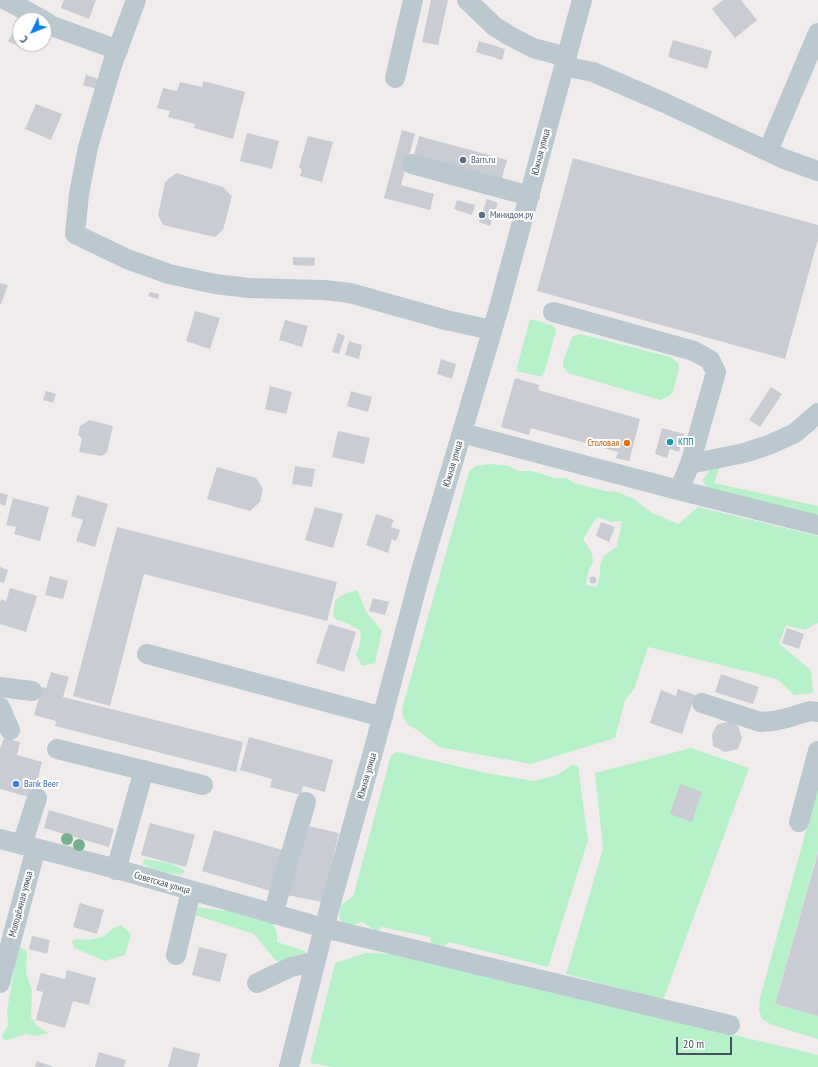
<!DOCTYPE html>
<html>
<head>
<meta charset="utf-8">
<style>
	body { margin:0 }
	#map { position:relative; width:818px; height:1067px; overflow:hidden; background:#f0ecec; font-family:"PT Sans Narrow",sans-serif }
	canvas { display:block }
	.north { position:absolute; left:12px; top:12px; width:40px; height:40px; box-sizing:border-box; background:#fff; border:1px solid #b4babd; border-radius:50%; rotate:227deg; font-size:11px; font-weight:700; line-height:16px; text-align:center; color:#44525b }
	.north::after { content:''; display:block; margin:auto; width:14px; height:18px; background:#0d7ce9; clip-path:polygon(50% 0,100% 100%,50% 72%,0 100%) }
	.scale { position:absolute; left:676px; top:1037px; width:56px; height:18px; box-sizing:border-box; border:2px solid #44525b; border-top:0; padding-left:5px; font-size:12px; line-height:14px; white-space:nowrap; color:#44525b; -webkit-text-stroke:3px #fff; paint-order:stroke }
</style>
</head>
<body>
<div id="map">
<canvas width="818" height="1067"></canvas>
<div class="north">С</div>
<div class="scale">20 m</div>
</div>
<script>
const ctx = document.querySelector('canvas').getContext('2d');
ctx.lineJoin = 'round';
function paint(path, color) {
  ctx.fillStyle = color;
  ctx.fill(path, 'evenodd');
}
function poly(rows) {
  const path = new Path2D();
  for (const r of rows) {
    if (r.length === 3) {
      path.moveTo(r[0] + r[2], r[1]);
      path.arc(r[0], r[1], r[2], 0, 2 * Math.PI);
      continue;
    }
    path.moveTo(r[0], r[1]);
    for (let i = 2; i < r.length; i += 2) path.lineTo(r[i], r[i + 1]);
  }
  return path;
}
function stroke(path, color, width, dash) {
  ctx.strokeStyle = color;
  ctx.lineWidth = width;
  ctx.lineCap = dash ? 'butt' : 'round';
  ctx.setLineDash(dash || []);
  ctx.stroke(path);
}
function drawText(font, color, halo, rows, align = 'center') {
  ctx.font = font + ' "PT Sans Narrow",sans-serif';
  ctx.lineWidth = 4;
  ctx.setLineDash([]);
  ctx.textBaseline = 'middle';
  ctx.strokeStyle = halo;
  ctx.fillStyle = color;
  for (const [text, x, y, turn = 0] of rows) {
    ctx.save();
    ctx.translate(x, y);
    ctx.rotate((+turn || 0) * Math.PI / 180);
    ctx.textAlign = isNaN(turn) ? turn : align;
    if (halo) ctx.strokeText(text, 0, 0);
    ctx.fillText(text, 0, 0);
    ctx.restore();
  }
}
paint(poly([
	[530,319,551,325,555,328,556,332,544,373,542,377,516,371],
	[580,334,671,357,678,363,679,368,673,392,669,396,660,400,568,373,563,366,563,362,572,337],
	[490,464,509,466,518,471,532,471,555,478,566,478,574,483,605,491,618,492,634,499,652,513,678,524,698,507,818,536,818,623,804,630,786,625,779,644,811,670,813,693,794,695,777,679,648,647,634,689,625,700,615,738,531,764,439,747,419,731,408,725,403,717,402,709,467,478,470,470,476,466],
	[597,517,612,522,622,521,617,546,604,556,600,565,600,573,597,587,586,585,589,569,593,562,592,553,583,539],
	[713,466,720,467,714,483,818,506,818,515,707,488,702,480],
	[357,590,367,613,382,631,375,663,362,666,356,655,361,639,360,630,344,622,337,620,333,617,335,600,344,594],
	[691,748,749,768,663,1000,566,974,603,849,595,773],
	[397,752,486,773,534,781,557,775,572,765,578,766,588,840,548,967,449,942,443,948,432,945,430,937,381,927,378,932,362,922,350,926,343,924,341,921,339,916,341,905,352,897,353,897,391,755],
	[818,787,818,850,775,1004,818,1016,818,1039,772,1025,762,1019,759,1010,760,998],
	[144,859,170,863,185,871,182,875,156,871,143,864],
	[194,907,246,913,265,920,273,924,277,933,277,942,305,951,305,956,284,961,276,961,254,934,189,913],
	[121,925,131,934,125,955,105,961,74,948,72,941,77,939,87,940,103,937,113,928],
	[18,946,27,951,26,973,32,990,31,1017,36,1025,48,1033,37,1036,25,1034,11,1039,4,1040,2,1036,8,1025,7,1011],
	[366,953,396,954,818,1055,818,1067,334,1067,310,1063,335,963]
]), '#b7f1c9');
paint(poly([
	[64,0,96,0,89,19,61,8],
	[431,0,448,0,438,45,422,42],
	[723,0,741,0,757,20,735,38,712,9],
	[15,29,20,31,20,42,18,46,8,41],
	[673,40,712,51,707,69,668,57],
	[479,41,505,49,502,60,476,52],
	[86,75,100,79,97,89,83,85],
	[203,81,245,92,233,139,194,128,195,124,168,117,170,111,157,108,163,88,177,91,180,82,202,87],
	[36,104,62,114,51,140,25,129],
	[402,130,415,134,401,185,434,194,430,210,384,198],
	[247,133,279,141,272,169,240,161],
	[308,136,333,142,322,182,300,176,302,170,299,167],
	[419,136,507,160,500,184,413,159],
	[573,158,818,225,818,239,785,359,537,291],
	[176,173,223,187,232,196,223,230,215,237,163,225,158,215,165,182],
	[487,199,498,203,490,226,479,222],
	[457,200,475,205,472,215,454,209],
	[293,257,315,258,314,266,293,265],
	[0,283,8,285,1,304,0,304],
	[150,292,159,294,158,299,148,296],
	[195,311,220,318,210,349,186,341],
	[285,320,308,326,302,347,279,340],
	[338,333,345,336,339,354,332,352],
	[349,341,362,345,359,359,345,355],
	[441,359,456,364,452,379,437,374],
	[515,378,539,385,538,390,640,419,629,461,616,458,618,452,531,428,529,435,501,427],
	[270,386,292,392,286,414,265,409],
	[771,387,782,394,760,427,749,420],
	[46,391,56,394,53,403,43,400],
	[351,391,372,397,368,412,347,406],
	[89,420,113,426,107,452,102,456,79,452,82,439,78,435,80,426],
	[662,428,684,434,679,452,670,449,667,458,655,454],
	[338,431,370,438,364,464,332,457],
	[295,466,315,469,312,487,292,484],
	[217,467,256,478,263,489,260,502,250,511,207,499],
	[0,493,8,495,5,506,0,504],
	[77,495,108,504,95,547,76,541,83,520,71,516],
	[13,498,49,507,40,541,14,534,16,527,6,525],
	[315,507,343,514,333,548,305,540],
	[376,514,394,520,391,527,400,530,396,541,392,539,388,553,366,545],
	[601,522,615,527,609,542,596,536],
	[117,527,337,582,327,621,144,574,110,706,73,696],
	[0,567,8,570,4,583,0,582],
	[50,576,68,581,63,599,45,595],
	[593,580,3.5],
	[10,588,37,596,26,632,0,624,0,604,1,599,6,601],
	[373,598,389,602,385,615,369,611],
	[329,624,356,632,344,672,316,663],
	[787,628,804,634,799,649,782,643],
	[51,672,69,677,63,697,243,742,236,772,55,726,56,721,34,715,42,687,46,688],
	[721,674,759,687,753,704,715,692],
	[678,689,695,695,682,734,650,723,661,690,676,696],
	[730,721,738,726,742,738,738,749,725,752,713,746,712,734,717,725],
	[249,737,333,760,325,792,303,786,301,795,270,787,272,779,240,770],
	[4,738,20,742,17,755,42,762,33,798,0,789,0,749],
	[680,784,702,792,692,822,670,814],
	[49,810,114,829,109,847,44,828],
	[150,823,195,835,186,867,141,855],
	[304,825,339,833,322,902,287,895],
	[214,830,286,851,274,892,202,871],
	[818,852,818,1016,775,1004],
	[80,903,104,910,97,934,73,927],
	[32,936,50,940,47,954,29,949],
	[199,947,227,954,220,982,192,975],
	[67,970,96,978,89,1005,73,1001,65,1028,36,1020,43,992,36,990,41,973,65,979],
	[173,1047,200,1054,197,1067,168,1067],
	[99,1052,126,1060,124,1067,95,1067],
	[37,1061,54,1067,35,1067]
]), '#c9ccd2');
stroke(poly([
	[6,0,43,20],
	[136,0,112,65,88,147,79,194,75,234,127,259,169,274,215,284,249,288,324,290,350,293,446,320,492,330],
	[467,0,494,26,510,36,533,48,567,57],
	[44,21,52,26,118,50],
	[564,66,593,72,665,103,784,159,818,171],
	[395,78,413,0],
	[768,151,818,33],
	[412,164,530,196],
	[553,312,694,351,710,360,716,372,690,464,679,490],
	[462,433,682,491,818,525],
	[690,464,744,453,769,445,795,433,818,413],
	[147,654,383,717],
	[0,687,32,691],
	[702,703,760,722,773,721,787,718,810,711,818,712],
	[0,707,10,730],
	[57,749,203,785],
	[799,822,818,751],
	[0,839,113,868,324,928,730,1025],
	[22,845,37,798],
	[116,870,144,770],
	[273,914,306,802],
	[176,955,191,891],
	[0,983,36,848],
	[257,983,291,967,309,963,315,964],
	[289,1067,324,928,376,741,422,567,498,311,582,0]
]), '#bcc8d0', 20);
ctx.fillStyle = '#75b18e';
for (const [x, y] of [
	[67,839],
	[79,845]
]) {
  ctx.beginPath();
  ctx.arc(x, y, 6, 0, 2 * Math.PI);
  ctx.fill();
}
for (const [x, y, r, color] of [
	[463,160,4,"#5c6f8a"],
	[482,215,4,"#5c6f8a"],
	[670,442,4,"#0f9aa8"],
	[627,443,4,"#e8710a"],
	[16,784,4,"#3f7fe0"]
]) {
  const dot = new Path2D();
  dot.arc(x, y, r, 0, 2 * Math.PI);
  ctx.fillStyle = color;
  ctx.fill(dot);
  stroke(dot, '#fff', 1.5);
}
drawText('10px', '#44525b', '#fff', [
	["Южная улица",541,152,-75],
	["Южная улица",453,464,-74],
	["Южная улица",367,776,-74],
	["Советская улица",162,883,16],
	["Молодёжная улица",21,904,-75]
]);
drawText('10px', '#4e5e75', '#fff', [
	["Barn.ru",471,160],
	["Минидом.ру",490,215]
], 'left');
drawText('10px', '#0d838f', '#fff', [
	["КПП",678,442]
], 'left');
drawText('10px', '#c56008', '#fff', [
	["Столовая",619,443]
], 'right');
drawText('10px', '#366cbe', '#fff', [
	["Bank Beer",24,784]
], 'left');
</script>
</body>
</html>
